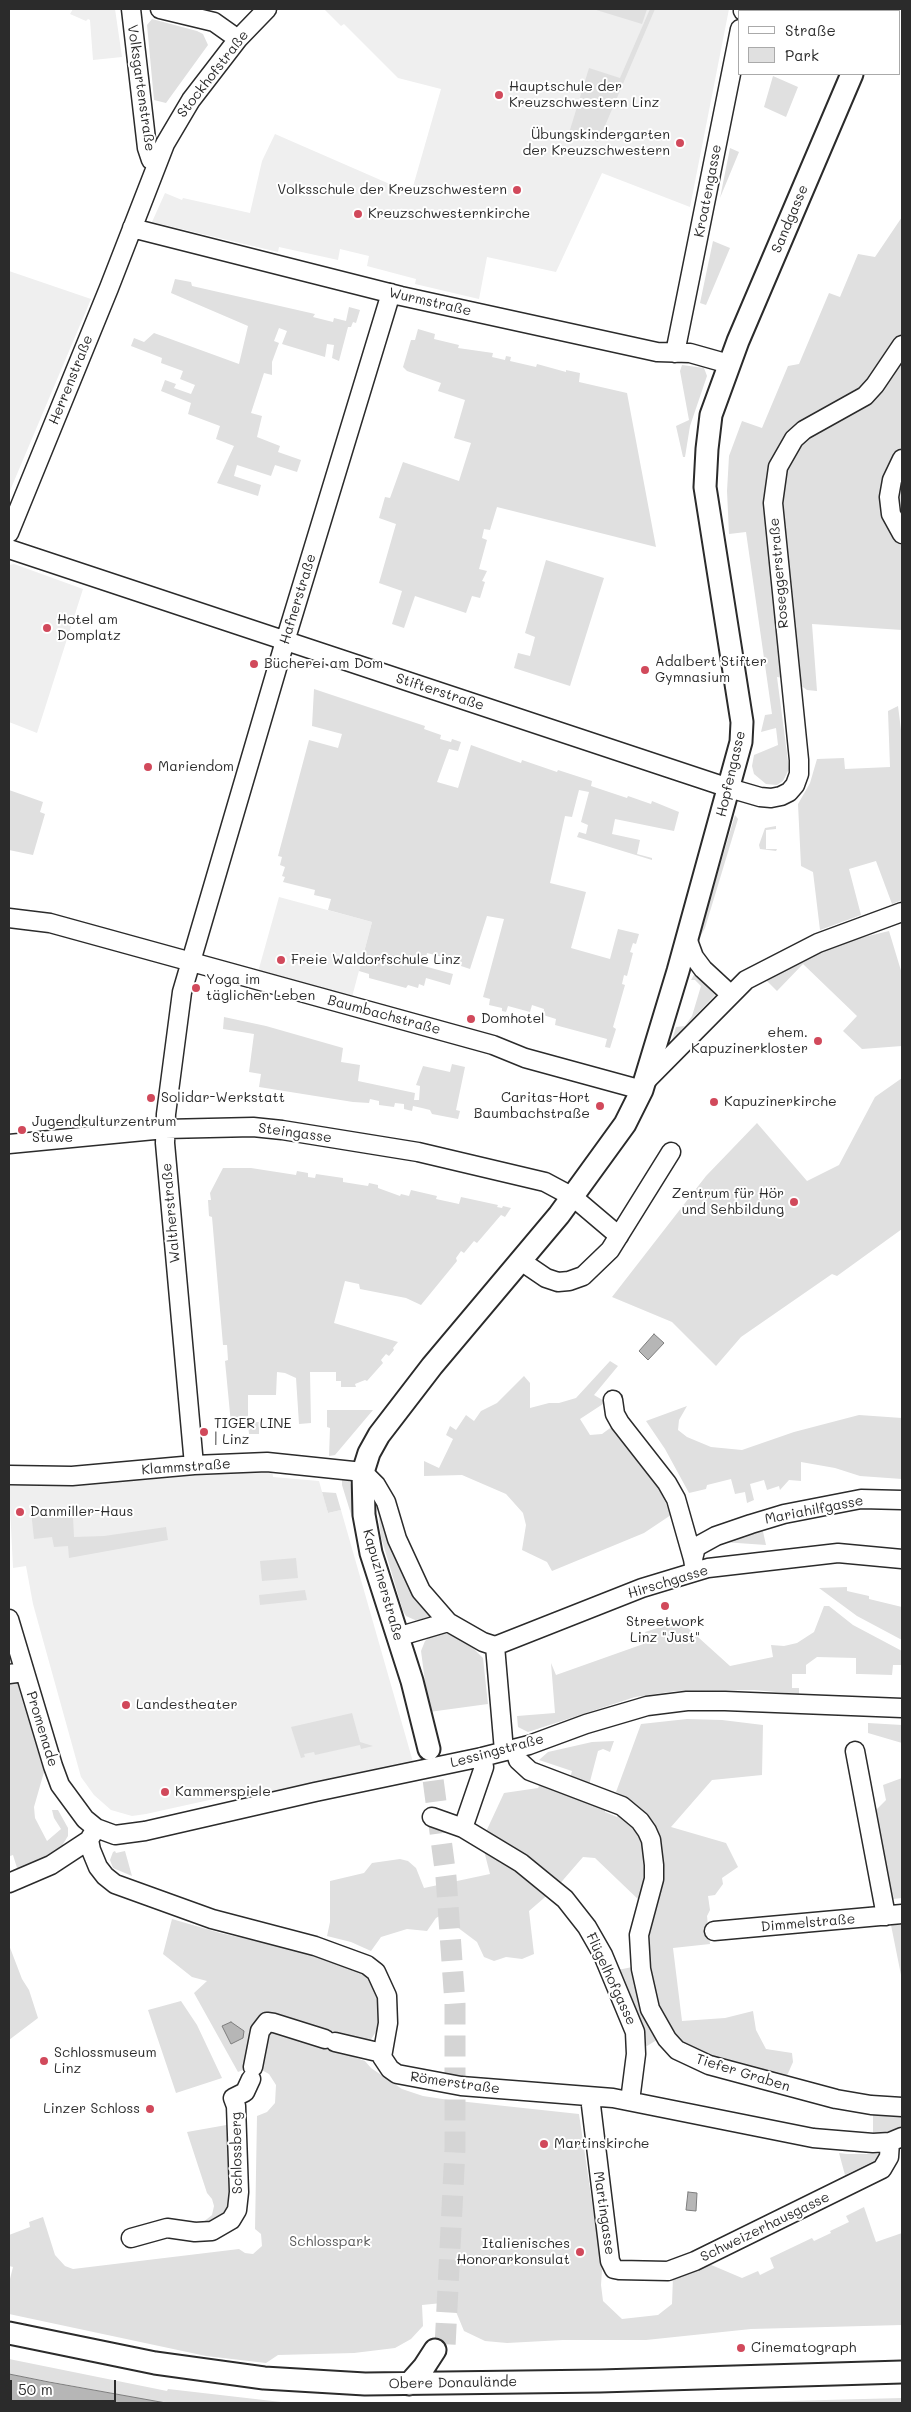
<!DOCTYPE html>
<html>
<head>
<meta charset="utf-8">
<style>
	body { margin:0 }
	#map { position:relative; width:911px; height:2412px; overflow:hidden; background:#fff; font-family:Mali,sans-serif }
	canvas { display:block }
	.frame { position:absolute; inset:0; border:10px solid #2b2b2b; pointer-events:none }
	.legend { position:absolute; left:738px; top:10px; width:162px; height:65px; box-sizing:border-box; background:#fff; border:1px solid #aaa; margin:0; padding:6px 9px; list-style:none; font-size:15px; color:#2b2b2b }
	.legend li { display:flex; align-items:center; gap:10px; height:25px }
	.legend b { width:25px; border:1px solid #aaa }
	.scale { position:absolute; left:10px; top:2380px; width:106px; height:22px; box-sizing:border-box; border:2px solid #2b2b2b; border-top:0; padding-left:6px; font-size:15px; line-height:18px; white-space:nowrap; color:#2b2b2b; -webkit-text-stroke:4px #fff; paint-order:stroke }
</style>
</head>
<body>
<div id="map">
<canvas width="911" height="2412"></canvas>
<div class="frame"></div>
<ul class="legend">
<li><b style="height:6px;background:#fff"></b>Straße</li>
<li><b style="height:14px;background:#e0e0e0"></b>Park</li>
</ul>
<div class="scale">50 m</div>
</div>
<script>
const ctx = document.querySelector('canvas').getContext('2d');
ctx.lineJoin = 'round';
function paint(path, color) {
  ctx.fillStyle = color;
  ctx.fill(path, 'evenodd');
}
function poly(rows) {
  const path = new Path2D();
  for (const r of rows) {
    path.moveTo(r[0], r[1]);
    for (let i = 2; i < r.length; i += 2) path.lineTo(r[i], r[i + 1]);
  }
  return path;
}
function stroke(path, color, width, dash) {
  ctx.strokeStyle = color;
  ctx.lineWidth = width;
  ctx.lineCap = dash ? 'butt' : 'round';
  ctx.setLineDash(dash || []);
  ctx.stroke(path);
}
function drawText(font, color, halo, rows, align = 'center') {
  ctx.font = font + ' Mali,sans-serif';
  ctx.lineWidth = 4;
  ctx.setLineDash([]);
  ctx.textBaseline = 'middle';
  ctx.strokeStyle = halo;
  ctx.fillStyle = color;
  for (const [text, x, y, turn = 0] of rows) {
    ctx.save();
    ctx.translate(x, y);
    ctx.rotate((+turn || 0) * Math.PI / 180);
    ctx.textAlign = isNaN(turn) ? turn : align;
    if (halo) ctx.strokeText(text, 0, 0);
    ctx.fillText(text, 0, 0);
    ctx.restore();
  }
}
paint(poly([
	[73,9,115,9,122,57,93,60,90,20,88,19,86,21,70,14],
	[324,9,729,9,690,207,602,173,556,272,487,257,479,299,415,284,416,279,367,266,369,256,340,249,338,260,279,247,278,252,152,222,165,193,182,200,183,198,250,213,262,161,275,134,392,185,412,190,441,89,398,78,344,24,341,26],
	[9,271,91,299,9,493],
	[14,564,83,589,37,733,9,722,9,565],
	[279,897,372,922,352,997,258,972],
	[272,1469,273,1477,319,1481,328,1513,341,1510,413,1762,256,1795,250,1791,146,1814,132,1816,111,1810,94,1795,81,1777,33,1604,26,1566,13,1568,9,1486]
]), '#efefef');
paint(poly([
	[593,9,647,9,642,24],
	[650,9,655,9,598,142,569,133,589,68,620,78],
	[152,19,197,31,203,34,208,45,166,103,154,100,147,25],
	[773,76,798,87,786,117,764,107],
	[730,148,739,152,720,198],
	[902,217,902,630,812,624,817,691,807,690,800,685,797,680,777,677,789,769,783,781,777,785,766,784,754,774,752,766,754,755,778,745,776,728,761,732,765,715,772,714,746,532,729,534,727,491,729,456,742,421,762,428,788,366,799,364,829,293,840,297,858,254,875,257],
	[713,241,730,248,706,305,700,303],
	[175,279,191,282,192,286,315,314,313,317,333,322,334,318,346,321,349,307,360,310,356,323,353,322,351,327,348,327,339,361,332,358,334,345,327,344,325,357,282,344,287,331,279,328,274,341,279,343,272,362,272,375,264,373,251,413,262,416,257,437,280,446,278,452,301,460,297,472,275,465,271,476,237,465,234,476,261,485,258,496,217,483,234,446,216,439,220,426,188,414,191,403,161,391,165,380,176,384,174,388,191,394,195,385,180,379,183,371,161,363,162,358,131,346,134,338,144,342,154,333,239,364,248,326,171,293],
	[418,329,435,334,434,339,459,345,458,348,493,353,492,357,505,360,506,356,511,357,510,361,536,367,537,364,566,372,566,370,580,373,579,382,627,393,656,547,497,507,490,530,484,529,482,538,487,540,479,569,487,571,482,581,485,582,480,598,472,596,466,613,415,596,404,628,392,624,402,591,379,583,396,524,379,518,385,497,390,498,403,462,459,481,471,443,454,438,465,400,438,391,441,383,407,371,403,367,411,340,415,340],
	[682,365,704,368,707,376,690,426,685,457,683,457,676,426,689,420,680,371],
	[546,560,604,578,570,686,514,668,518,653,530,656,535,637,525,633],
	[314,689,425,726,424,729,441,735,440,739,451,742,452,739,461,742,458,751,449,749,437,782,458,788,471,745,521,763,522,760,557,772,558,770,592,781,591,786,627,798,628,796,651,804,652,801,679,812,674,831,615,819,612,834,640,840,637,854,652,858,652,860,577,837,579,832,586,834,588,825,581,822,589,792,579,790,572,817,565,816,550,883,586,892,571,948,610,959,618,929,639,934,636,944,633,943,630,952,633,953,627,976,624,975,622,984,625,985,613,1027,616,1029,610,1048,605,1047,607,1039,555,1025,556,1019,543,1015,544,1009,532,1005,530,1012,508,1006,506,1012,502,1011,502,1008,489,1005,490,999,483,997,504,919,487,916,470,969,461,966,462,962,427,953,424,966,453,974,450,985,426,978,424,986,419,984,418,988,408,985,406,988,369,978,369,974,359,971,372,922,328,910,331,899,314,895,315,890,283,882,285,877,282,876,285,867,280,865,282,857,278,856,309,740,338,748,342,734,312,726],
	[898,706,902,738,902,900,892,904,876,861,849,869,861,915,820,930,813,872,801,866,798,804,810,783,817,759,844,758,845,769,890,767,888,711],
	[9,790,43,802,40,812,45,814,33,855,9,850],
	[735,815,738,819,705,928,700,937,699,936],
	[776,826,776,829,766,830,766,849,777,849,776,851,760,849,759,845,765,828],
	[889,931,902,974,902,1046,862,1049,843,1031,857,1016,803,964,777,991,766,980,835,944],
	[695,973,715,995,672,1040,676,1027,685,1026,692,1016,701,986,695,980,691,980],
	[224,1017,266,1026,343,1048,341,1062,360,1065,358,1081,415,1093,414,1100,419,1100,420,1086,416,1085,423,1066,450,1072,452,1064,465,1067,456,1110,460,1111,458,1119,432,1114,430,1110,422,1108,413,1106,412,1111,404,1109,404,1104,395,1103,394,1107,379,1105,379,1101,370,1099,369,1103,353,1102,259,1087,261,1074,249,1072,254,1034,223,1029],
	[902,1078,902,1229,837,1276,832,1274,741,1337,716,1366,672,1322,612,1297,706,1176,757,1123,807,1181,839,1165,875,1097],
	[223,1168,251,1168,296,1175,297,1171,308,1173,308,1177,315,1178,316,1174,343,1178,343,1182,368,1186,369,1183,378,1185,378,1188,400,1196,401,1194,409,1196,411,1190,437,1196,436,1199,459,1204,461,1197,498,1205,497,1207,502,1208,503,1206,511,1208,505,1217,501,1215,477,1243,474,1241,464,1253,461,1251,456,1258,457,1261,421,1305,406,1298,360,1289,359,1284,345,1281,334,1323,398,1342,393,1348,394,1350,389,1356,386,1354,381,1360,383,1363,367,1381,365,1380,355,1384,356,1387,341,1387,341,1381,336,1381,336,1372,310,1372,311,1423,299,1424,296,1378,285,1373,277,1372,276,1395,248,1395,248,1422,259,1422,259,1434,249,1434,248,1424,238,1424,238,1427,234,1427,231,1424,225,1361,228,1360,227,1345,223,1345,212,1217,209,1216,208,1200,211,1200,210,1193],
	[610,1361,618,1366,594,1395,606,1402,580,1419,590,1435,602,1434,617,1423,657,1484,671,1515,644,1533,552,1571,547,1562,522,1550,526,1525,523,1513,506,1494,462,1475,424,1476,424,1461,439,1468,453,1439,446,1435,450,1426,456,1430,466,1415,474,1421,481,1411,497,1403,524,1376,530,1383,530,1408,549,1403,559,1403,576,1398],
	[687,1406,679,1420,678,1430,687,1437,711,1447,742,1450,794,1432,859,1415,902,1418,902,1479,860,1476,835,1468,801,1462,801,1481,789,1480,780,1490,779,1486,767,1490,764,1480,750,1484,754,1500,747,1503,745,1492,735,1494,731,1479,707,1485,706,1489,689,1493,665,1449,646,1421],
	[327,1410,373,1410,335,1455,329,1456,330,1428,327,1427],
	[342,1475,349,1480,352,1487,354,1524,342,1485],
	[322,1492,336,1493,341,1510,328,1513],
	[49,1510,50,1513,54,1513,54,1517,73,1516,74,1537,104,1536,166,1527,168,1540,69,1558,68,1546,54,1547,52,1537,34,1539,31,1511],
	[378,1510,380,1510,433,1616,431,1619,415,1620,406,1616,403,1611,381,1537],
	[762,1527,766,1545,723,1542],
	[296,1558,298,1578,262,1581,260,1561],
	[847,1587,847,1591,869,1596,869,1599,902,1607,902,1640,857,1616,819,1588],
	[305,1590,307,1600,260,1605,259,1595],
	[824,1606,829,1606,853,1625,902,1651,902,1665,893,1665,892,1675,860,1674,856,1674,856,1658,817,1657,806,1665,806,1674,792,1674,792,1688,799,1688,799,1694,754,1690,676,1691,635,1697,528,1732,518,1727,517,1716,555,1713,551,1663,556,1675,649,1642,645,1632,685,1619,688,1628,730,1666,773,1657,771,1645,784,1646,797,1643,814,1632],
	[441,1632,459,1636,458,1639,474,1649,483,1658,488,1704,429,1712,421,1651,425,1641,434,1634],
	[9,1643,20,1693,44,1772,34,1807,35,1818,47,1841,61,1829,54,1818,52,1810,58,1810,68,1828,68,1836,60,1849,45,1859,18,1871,13,1855,10,1856,9,1853],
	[352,1713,360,1742,373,1746,361,1749,360,1745,315,1755,314,1752,304,1754,305,1757,301,1758,291,1727],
	[687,1719,722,1720,763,1725,762,1775,712,1780,671,1827,726,1843,738,1867,722,1878,723,1884,715,1895,708,1896,710,1910,707,1916,710,1944,673,1948,682,2021,725,2018,753,2011,756,2030,766,2049,792,2053,793,2062,786,2078,699,2055,679,2045,652,1996,647,1938,659,1866,653,1823,626,1797,616,1792,641,1724],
	[868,1723,902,1725,902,1743,868,1733],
	[614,1741,610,1752,603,1749,598,1751,588,1789,569,1782,572,1771,539,1760,548,1752,592,1742],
	[902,1778,902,1898,893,1899,885,1895,871,1815,886,1800,883,1785],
	[542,1781,606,1805,605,1812,617,1817,621,1810,629,1816,650,1853,642,1903,595,1858,583,1857,557,1887,484,1836,504,1793,538,1788],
	[482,1843,551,1892,529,1911,534,1954,522,1959,506,1957,494,1961,484,1957,477,1942,457,1927,452,1909,436,1918,427,1931,407,1929,381,1937,371,1951,351,1942,327,1936,330,1922,330,1881,364,1873,372,1863,400,1859,408,1861,416,1868,424,1888,490,1874],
	[115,1851,116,1853,125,1851,132,1876,113,1868,110,1860,113,1852],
	[172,1919,220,1933,338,1959,360,1969,375,1981,383,2010,377,2030,370,2041,335,2037,335,2050,365,2061,371,2068,402,2089,423,2096,449,2100,579,2114,602,2270,601,2285,603,2301,622,2319,658,2315,672,2304,673,2276,709,2264,742,2278,758,2271,760,2275,774,2268,770,2258,812,2238,814,2241,831,2233,830,2231,849,2222,846,2216,864,2207,876,2242,902,2233,902,2325,751,2329,646,2340,563,2340,507,2343,485,2341,464,2331,452,2302,422,2305,423,2326,411,2339,395,2348,354,2353,278,2355,266,2363,206,2356,9,2314,9,2283,13,2267,9,2266,9,2235,30,2227,29,2222,43,2217,55,2255,65,2266,73,2269,239,2249,245,2253,253,2254,262,2246,261,2234,255,2229,257,2116,267,2112,275,2103,276,2085,269,2074,258,2068,250,2067,238,2072,194,1993,207,1981,192,1977,163,1954],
	[891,1925,902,1925,902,1974,901,1975],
	[9,1945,22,1979,29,1990,38,2018,9,2040],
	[637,1966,660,2038,647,2046,639,2044,613,1971],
	[181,2001,197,2025,222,2078,176,2093,148,2010],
	[873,2113,902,2114,902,2127,873,2136],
	[232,2124,234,2194,226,2217,197,2227,212,2215,214,2206,212,2199,207,2193,187,2132],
	[839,2153,847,2154,882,2154,880,2158,845,2175],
	[9,2359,167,2391,168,2389,290,2403,165,2403,9,2374],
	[902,2398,902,2403,676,2403,787,2401]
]), '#e0e0e0');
const water = poly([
	[654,1334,664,1343,648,1360,639,1351,654,1334],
	[231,2022,244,2031,243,2038,231,2044,222,2026,231,2022],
	[688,2192,697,2193,696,2211,686,2210,688,2192],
	[9,2374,49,2382,166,2403,9,2403,9,2374]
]);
paint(water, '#b6b6b6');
stroke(water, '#7e7e7e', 1);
stroke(poly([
	[429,1749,446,1877,455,2004,455,2149,445,2347]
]), '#d5d5d5', 21, [21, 11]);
const minor = poly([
	[131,9,147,148,151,160,157,163],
	[160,9,214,22,238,39],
	[743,11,744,9],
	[132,228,401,296,657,352,690,353,729,364],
	[675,353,740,29],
	[902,459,892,480,889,497,891,514,902,534],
	[9,533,109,288,165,144,191,100,238,39,267,9],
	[9,549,729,788,760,797,771,798,781,796,789,792,795,785,799,774,799,760,773,503,778,467,794,439,804,430,865,396,875,385,902,345],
	[9,918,50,923,493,1045,525,1058,642,1090],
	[687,938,694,957,703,969,730,994],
	[645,1082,746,980,818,943,902,912],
	[9,1144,165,1129,253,1127,282,1130,418,1152,545,1182,573,1197,619,1236],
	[521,1261,546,1278,558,1282,569,1281,583,1276,610,1250,671,1152],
	[613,1400,615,1414,620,1423,667,1483,676,1499,693,1559],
	[194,1465,165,1143,166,1114,182,992,283,648,391,293],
	[9,1475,72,1476,194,1465,267,1462,363,1472,376,1485,386,1502,397,1539,421,1591,448,1622,483,1642,495,1646,642,1588,708,1568,838,1553,902,1559],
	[695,1571,693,1559,696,1547,716,1536,751,1524,784,1514,861,1499,902,1500],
	[9,1619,53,1766,60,1785,85,1819,96,1828,115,1835,145,1831,315,1792,482,1757,529,1745,586,1724,647,1706,687,1701,725,1701,902,1708],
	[397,1637,448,1622],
	[495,1646,504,1751],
	[9,1674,24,1672],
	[515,1749,518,1760,530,1771,622,1806,640,1821,647,1831,651,1840,654,1865,654,1879,639,1935,641,1969,650,2009,667,2039,677,2050,709,2065,836,2099,871,2105,902,2107],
	[855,1751,886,1916],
	[432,1817,463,1828,521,1863,565,1899,587,1927,603,1955,635,2032,636,2054,630,2101],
	[96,1828,89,1840,91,1850,98,1867,105,1876,115,1884,212,1919,315,1946,367,1965,376,1972,387,1996,388,2023,382,2057,390,2069,397,2074,461,2086,613,2098,813,2138,873,2143,890,2142,902,2137],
	[463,1828,484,1767,482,1757],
	[9,1883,51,1865,89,1840],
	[714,1931,902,1914],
	[335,2042,382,2053],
	[253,2067,260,2031,267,2022,274,2023,325,2039],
	[590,2097,610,2261,614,2269,619,2270,668,2271,695,2261,882,2169,889,2157,890,2142],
	[131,2238,167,2228,195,2232,212,2231,231,2220,237,2210,239,2192,236,2106,233,2098,245,2092,251,2079]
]);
const major = poly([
	[879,11,880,9],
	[429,1749,412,1681,371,1553,364,1515,363,1472,369,1453,379,1435,432,1366,559,1215,625,1124,642,1090,678,971,741,742,742,722,705,487,707,449,711,415,738,341,852,74],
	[9,2333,155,2363,264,2378,365,2384,600,2381,902,2372],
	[409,2384,424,2367,435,2350]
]);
stroke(minor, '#2b2b2b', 21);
stroke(major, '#2b2b2b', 25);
stroke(minor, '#fff', 18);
stroke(major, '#fff', 21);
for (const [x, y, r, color] of [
	[499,95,5,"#d1495b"],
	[680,143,5,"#d1495b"],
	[517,190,5,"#d1495b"],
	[358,214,5,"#d1495b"],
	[47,628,5,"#d1495b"],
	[254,664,5,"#d1495b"],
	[645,670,5,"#d1495b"],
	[148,767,5,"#d1495b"],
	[281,960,5,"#d1495b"],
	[196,988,5,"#d1495b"],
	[471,1019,5,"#d1495b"],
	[818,1041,5,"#d1495b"],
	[151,1098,5,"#d1495b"],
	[714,1102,5,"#d1495b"],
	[600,1106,5,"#d1495b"],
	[22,1130,5,"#d1495b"],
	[794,1202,5,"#d1495b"],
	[204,1432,5,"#d1495b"],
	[20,1512,5,"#d1495b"],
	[665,1606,5,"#d1495b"],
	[126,1705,5,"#d1495b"],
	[165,1792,5,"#d1495b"],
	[44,2061,5,"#d1495b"],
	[150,2109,5,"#d1495b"],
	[544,2144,5,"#d1495b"],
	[580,2252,5,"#d1495b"],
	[741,2348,5,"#d1495b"]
]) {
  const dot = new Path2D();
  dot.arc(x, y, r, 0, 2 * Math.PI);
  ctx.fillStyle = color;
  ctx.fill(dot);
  stroke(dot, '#fff', 2);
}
drawText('14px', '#2b2b2b', '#fff', [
	["Stockhofstraße",213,74,-52],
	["Volksgartenstraße",141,88,82],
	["Kroatengasse",708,191,-79],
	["Sandgasse",790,219,-67],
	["Wurmstraße",430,302,13],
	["Herrenstraße",71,380,-68],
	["Roseggerstraße",779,573,-95],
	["Hafnerstraße",298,599,-73],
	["Stifterstraße",440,692,18],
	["Hopfengasse",731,774,-77],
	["Baumbachstraße",384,1015,15],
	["Steingasse",295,1133,8],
	["Waltherstraße",171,1213,-95],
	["Klammstraße",186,1467,-4],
	["Mariahilfgasse",814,1510,-11],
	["Hirschgasse",668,1582,-17],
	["Kapuzinerstraße",383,1585,74],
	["Promenade",42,1729,73],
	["Lessingstraße",497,1751,-15],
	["Dimmelstraße",808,1923,-5],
	["Flügelhofgasse",611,1979,65],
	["Tiefer Graben",743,2073,17],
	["Römerstraße",455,2083,8],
	["Schlossberg",237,2153,-91],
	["Martingasse",604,2213,82],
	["Schweizerhausgasse",765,2227,-26],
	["Obere Donaulände",453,2383,-1]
]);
drawText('14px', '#2b2b2b', '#fff', [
	["Hauptschule der",509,87],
	["Kreuzschwestern Linz",509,103],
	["Übungskindergarten",670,135,"right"],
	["der Kreuzschwestern",670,151,"right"],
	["Volksschule der Kreuzschwestern",507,190,"right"],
	["Kreuzschwesternkirche",368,214],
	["Hotel am",57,620],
	["Domplatz",57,636],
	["Adalbert Stifter",655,662],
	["Gymnasium",655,678],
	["Bücherei am Dom",264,664],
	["Mariendom",158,767],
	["Freie Waldorfschule Linz",291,960],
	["Yoga im",206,980],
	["täglichen Leben",206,996],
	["Domhotel",481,1019],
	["ehem.",808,1033,"right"],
	["Kapuzinerkloster",808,1049,"right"],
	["Solidar-Werkstatt",161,1098],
	["Caritas-Hort",590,1098,"right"],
	["Baumbachstraße",590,1114,"right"],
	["Kapuzinerkirche",724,1102],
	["Jugendkulturzentrum",32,1122],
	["Stuwe",32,1138],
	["Zentrum für Hör",784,1194,"right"],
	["und Sehbildung",784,1210,"right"],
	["TIGER LINE",214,1424],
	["| Linz",214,1440],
	["Danmiller-Haus",30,1512],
	["Streetwork",665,1622,"center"],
	["Linz \"Just\"",665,1638,"center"],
	["Landestheater",136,1705],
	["Kammerspiele",175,1792],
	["Schlossmuseum",54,2053],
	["Linz",54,2069],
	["Linzer Schloss",140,2109,"right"],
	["Martinskirche",554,2144],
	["Italienisches",570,2244,"right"],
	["Honorarkonsulat",570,2260,"right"],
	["Cinematograph",751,2348]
], 'left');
drawText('14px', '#585858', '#fff', [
	["Schlosspark",330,2242]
]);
</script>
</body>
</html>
